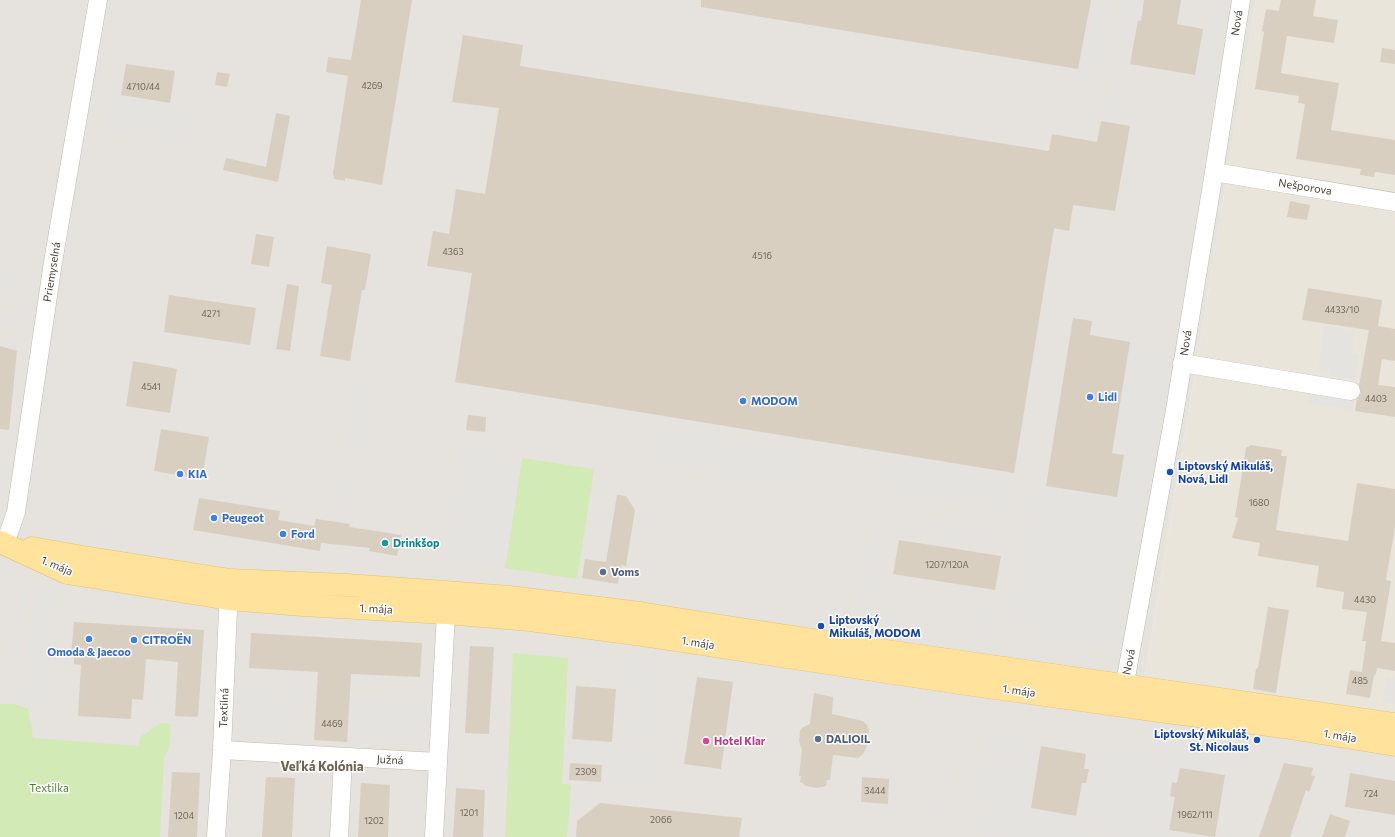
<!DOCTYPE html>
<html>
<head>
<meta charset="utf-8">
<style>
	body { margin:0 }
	canvas { display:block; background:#f6f3ec }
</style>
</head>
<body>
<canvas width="1395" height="837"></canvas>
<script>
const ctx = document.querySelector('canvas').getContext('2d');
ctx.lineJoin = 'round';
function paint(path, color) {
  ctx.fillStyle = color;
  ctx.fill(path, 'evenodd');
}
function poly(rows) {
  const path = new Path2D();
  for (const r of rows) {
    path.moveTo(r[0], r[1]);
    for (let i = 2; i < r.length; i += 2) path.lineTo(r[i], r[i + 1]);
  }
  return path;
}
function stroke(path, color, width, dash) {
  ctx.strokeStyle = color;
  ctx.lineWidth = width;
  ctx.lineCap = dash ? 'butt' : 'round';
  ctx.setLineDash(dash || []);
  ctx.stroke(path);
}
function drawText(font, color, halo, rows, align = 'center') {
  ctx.font = font + ' Commissioner,sans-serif';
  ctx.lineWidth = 3;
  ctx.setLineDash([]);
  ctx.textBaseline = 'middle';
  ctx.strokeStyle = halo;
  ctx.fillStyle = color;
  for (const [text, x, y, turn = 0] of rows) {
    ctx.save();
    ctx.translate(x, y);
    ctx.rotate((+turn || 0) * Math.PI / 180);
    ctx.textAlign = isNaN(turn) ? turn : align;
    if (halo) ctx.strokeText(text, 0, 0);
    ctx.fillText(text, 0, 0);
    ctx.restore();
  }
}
paint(poly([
	[1256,0,1395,0,1395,736,1141,700]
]), '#eae5da');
paint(poly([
	[0,0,1256,0,1141,699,1395,736,1395,837,0,837]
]), '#e6e2dd');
paint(poly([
	[522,458,594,469,577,579,505,568],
	[513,653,568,658,562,784,571,785,567,837,505,837],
	[0,704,15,704,28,709,33,738,139,746,140,737,161,723,171,724,169,748,164,757,160,837,0,837]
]), '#d2eab5');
paint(poly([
	[1093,0,1110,0,1093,89,1077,87],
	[1125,0,1140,0,1118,116,1105,116],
	[1210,0,1225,0,1210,95,1193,92],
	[110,91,194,104,188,142,105,130],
	[1,261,17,268,5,307,0,306,0,266],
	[31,267,39,272,32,314,19,311],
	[0,311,31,320,30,333,0,324],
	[1324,325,1356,330,1352,353,1359,355,1355,380,1329,375,1330,371,1318,369],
	[1130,342,1173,347,1149,492,1146,499,1140,498,1129,579,1124,587,1115,636,1101,646,1030,635,1031,622,1010,620,1031,484,1117,496,1112,453],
	[354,385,371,388,349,522,335,520],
	[1310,391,1355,397,1353,410,1308,403],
	[657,429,801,452,796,486,652,462],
	[460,449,522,458,505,568,444,559],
	[886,456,1017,477,1011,510,881,488],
	[906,519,994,533,993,545,905,531],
	[871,530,885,533,870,620,857,619],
	[38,581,60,586,44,707,20,704],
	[21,586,31,588,15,684,7,683],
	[983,602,995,604,990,640,978,638],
	[625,654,647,656,646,663,661,665,650,741,637,741,634,754,659,761,658,785,603,785,604,764,571,761,572,741,610,744,614,756,623,755,626,751,633,691,620,690],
	[289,672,304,673,299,718,289,718,289,734,232,731,234,705,238,705,237,692,287,694],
	[1386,677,1395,679,1395,704,1382,702],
	[352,698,431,703,429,742,375,739,375,727,368,729,366,734,366,745,349,750],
	[939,730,952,733,944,812,932,811],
	[983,737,1030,744,1027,758,980,751],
	[1036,740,1161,761,1164,744,1228,753,1225,772,1178,765,1164,837,1121,837,1094,832,1097,817,1082,814,1086,785,1098,787,1099,777,1089,776,1091,762,1102,764,1103,759,1035,748],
	[983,756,1036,764,1029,808,1094,819,1093,824,1085,830,1083,837,997,837,980,834,985,794,978,793],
	[238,757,321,762,320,767,237,764],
	[1346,761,1395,769,1395,779,1350,772]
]), '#e5e3e0');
paint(poly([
	[361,0,412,0,382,185,345,178,345,181,334,179,333,173,348,76,326,72,328,57,351,60],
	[701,0,1091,0,1078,69,701,7],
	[1144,0,1181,0,1177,24,1203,29,1195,75,1130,64,1138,20,1141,21],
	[1281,0,1316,0,1313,16,1338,20,1334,43,1287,36,1281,73,1339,83,1331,130,1395,140,1395,175,1375,172,1374,177,1360,175,1361,169,1296,159,1305,104,1298,103,1299,96,1255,89,1264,32,1262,31,1266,9,1279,11],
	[463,35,523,45,520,66,1049,151,1052,134,1097,142,1101,121,1130,126,1115,211,1073,205,1069,231,1054,228,1014,473,455,382,472,273,427,266,433,231,449,234,456,189,485,194,499,108,452,102],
	[1382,48,1395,50,1395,64,1380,62],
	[126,64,175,71,170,103,121,95],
	[217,72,230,74,227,87,215,85],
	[276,113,290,116,278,182,223,170,226,158,266,167],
	[1290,201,1310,205,1307,220,1287,217],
	[256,234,274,237,269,267,251,264],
	[327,246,371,254,365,290,362,290,350,361,320,356,332,285,321,283],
	[287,284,299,286,290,351,276,349],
	[1308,288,1382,300,1378,326,1395,329,1395,361,1382,359,1378,385,1395,387,1395,417,1355,411,1357,399,1361,393,1359,385,1369,330,1302,320],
	[169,295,256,308,250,345,164,332],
	[1073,318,1092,321,1090,335,1130,342,1112,453,1124,455,1117,497,1046,486],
	[0,346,17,351,9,430,0,429],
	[133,361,177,369,170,413,126,406],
	[468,415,486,417,485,432,466,430],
	[161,429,209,437,202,479,154,471],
	[1251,445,1282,450,1281,456,1287,456,1276,530,1348,541,1357,483,1395,489,1395,527,1386,580,1391,581,1381,641,1395,643,1395,671,1377,668,1376,674,1374,675,1370,698,1346,694,1350,670,1362,672,1366,641,1362,641,1367,612,1342,609,1344,592,1316,587,1319,566,1258,556,1260,543,1232,538,1238,518,1235,517,1246,448],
	[617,495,626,496,635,510,626,566,621,565,618,584,582,578,585,559,606,562],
	[199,498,280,511,278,520,314,526,316,519,350,524,349,527,401,535,397,556,369,551,370,548,321,543,320,551,193,530],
	[899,540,1001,556,995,590,893,574],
	[1268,607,1289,610,1276,693,1253,689,1256,669,1258,668],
	[74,622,204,630,198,717,175,716,178,662,146,659,143,700,132,699,131,719,78,716,81,665,74,664,74,655,71,655],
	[251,633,422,643,420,677,351,674,347,742,314,740,318,672,249,668],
	[470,646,494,647,489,734,465,733],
	[697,677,733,682,721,769,684,764],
	[576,686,616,689,612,742,572,739],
	[814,693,833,697,832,714,863,721,867,725,869,731,866,749,863,754,858,758,833,755,830,780,827,780,826,786,817,788,806,786,800,782,801,776,799,776,802,750,799,741,800,731,802,728,810,724],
	[1041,746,1086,754,1084,769,1089,769,1086,783,1082,783,1076,816,1031,808],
	[570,763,602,765,601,782,569,780],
	[1284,763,1313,768,1311,775,1315,776,1309,792,1306,790,1290,837,1259,837],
	[1180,768,1225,775,1215,837,1169,830,1175,797,1170,796,1172,782,1177,783],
	[172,772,200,773,197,837,168,837],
	[1350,773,1395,781,1395,815,1345,807],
	[266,777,295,778,292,837,262,837],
	[862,777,889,779,888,804,861,802],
	[361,783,390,785,388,837,358,837],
	[456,788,485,790,483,837,453,837],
	[600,803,742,818,739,837,576,837,577,821],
	[1330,814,1350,821,1345,837,1322,837]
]), '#d8cfc1');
const street = poly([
	[1214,172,1395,202],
	[1182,363,1351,391],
	[5,544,16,512,53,262,98,0],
	[1122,699,1175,410,1214,172,1241,0],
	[222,750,438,762],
	[216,837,222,750,229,586],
	[339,837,343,758],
	[434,837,446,613]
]);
const primary = poly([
	[0,542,67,573,229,599,303,605,446,613,530,620,643,635,966,684,1167,712,1284,727,1395,745],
	[32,548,83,557,230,580,346,585,445,592,509,597,640,613,734,628,893,652,1395,724]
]);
stroke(street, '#c2bbae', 19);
stroke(primary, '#e6c16a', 23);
stroke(street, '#fff', 18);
stroke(primary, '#ffe39c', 22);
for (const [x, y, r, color] of [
	[1090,397,4,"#3f7fe0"],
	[743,401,4,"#3f7fe0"],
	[1170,472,4,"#1a4fb4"],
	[180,474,4,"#3f7fe0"],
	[214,518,4,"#3f7fe0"],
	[283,534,4,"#3f7fe0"],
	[385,543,4,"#0f9aa8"],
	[603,572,4,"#5c6f8a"],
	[821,626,4,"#1a4fb4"],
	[89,639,4,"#3f7fe0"],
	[134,640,4,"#3f7fe0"],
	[818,739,4,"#5c6f8a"],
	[1257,740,4,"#1a4fb4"],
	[706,741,4,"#d1479c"]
]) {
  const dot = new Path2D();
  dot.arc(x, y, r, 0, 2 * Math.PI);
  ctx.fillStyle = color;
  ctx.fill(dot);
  stroke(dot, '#fff', 1.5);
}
drawText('9px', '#6e675b', null, [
	["4269",372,86],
	["4710/44",143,87],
	["4363",453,252],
	["4516",762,256],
	["4433/10",1342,310],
	["4271",211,314],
	["4541",151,387],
	["4403",1376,399],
	["1680",1259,503],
	["1207/120A",947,565],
	["4430",1365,600],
	["485",1360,681],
	["4469",332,724],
	["2309",586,772],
	["3444",875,791],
	["724",1371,794],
	["1201",469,813],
	["1962/111",1195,815],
	["1204",184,816],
	["2066",661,820],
	["1202",374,821]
]);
drawText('11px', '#4b4439', '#fff', [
	["Nová",1237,23,-81],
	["Nešporova",1305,187,9],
	["Priemyselná",52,272,-81],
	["Nová",1186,343,-81],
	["1. mája",57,566,23],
	["1. mája",376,609,3],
	["1. mája",698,643,9],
	["Nová",1129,662,-79],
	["1. mája",1019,691,8],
	["Textilná",224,708,-88],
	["1. mája",1340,736,9],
	["Južná",390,760,3]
]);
drawText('bold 11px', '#366cbe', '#fff', [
	["Lidl",1098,397],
	["MODOM",751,401],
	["KIA",188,474],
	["Peugeot",222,518],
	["Ford",291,534],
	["CITROËN",142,640],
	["Omoda & Jaecoo",89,652,"center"]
], 'left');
drawText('bold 11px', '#164399', '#fff', [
	["Liptovský Mikuláš,",1178,466],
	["Nová, Lidl",1178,479],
	["Liptovský",829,620],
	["Mikuláš, MODOM",829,633],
	["Liptovský Mikuláš,",1249,734,"right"],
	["St. Nicolaus",1249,747,"right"]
], 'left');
drawText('bold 11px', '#0d838f', '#fff', [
	["Drinkšop",393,543]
], 'left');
drawText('bold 11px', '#4e5e75', '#fff', [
	["Voms",611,572],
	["DALIOIL",826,739]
], 'left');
drawText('bold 11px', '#b23c85', '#fff', [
	["Hotel Klar",714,741]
], 'left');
drawText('11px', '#4a7f2a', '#fff', [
	["Textilka",49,788]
]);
drawText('bold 13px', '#6e6250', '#fff', [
	["Veľká Kolónia",322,767]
]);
</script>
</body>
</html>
